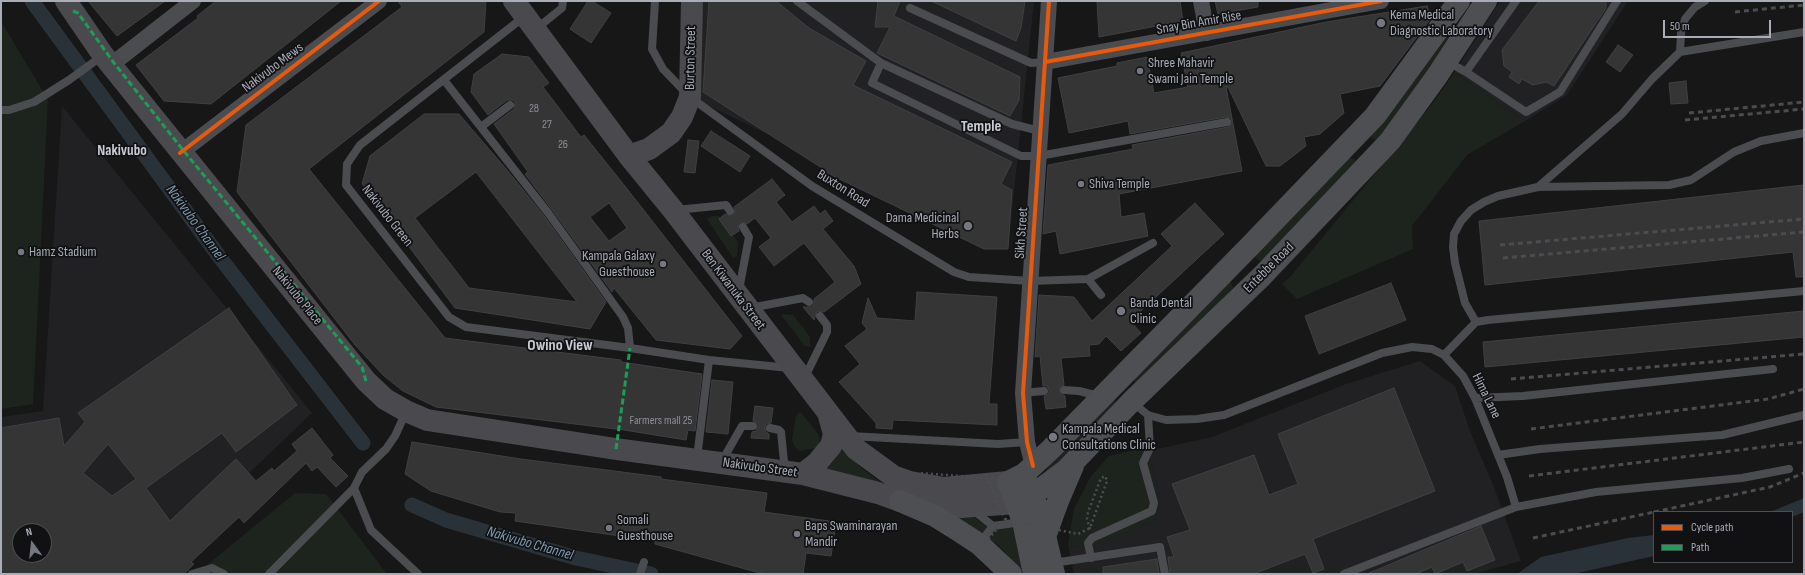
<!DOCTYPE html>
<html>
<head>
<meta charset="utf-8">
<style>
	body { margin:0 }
	#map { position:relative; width:1805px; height:575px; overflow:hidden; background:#171717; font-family:"Sofia Sans Condensed",sans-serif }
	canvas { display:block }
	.frame { position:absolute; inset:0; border:2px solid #a8adb8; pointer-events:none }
	.legend { position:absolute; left:1653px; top:511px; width:140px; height:52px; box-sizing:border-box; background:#111113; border:1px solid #4d4f55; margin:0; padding:5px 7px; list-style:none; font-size:12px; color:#a8adb8 }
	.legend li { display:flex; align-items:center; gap:8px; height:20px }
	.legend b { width:20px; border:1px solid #4d4f55 }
	.north { position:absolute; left:12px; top:523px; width:40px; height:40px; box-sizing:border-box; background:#111113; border:1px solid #4d4f55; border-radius:50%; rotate:345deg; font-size:11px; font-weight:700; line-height:16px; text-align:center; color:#a8adb8 }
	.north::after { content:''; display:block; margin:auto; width:14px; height:18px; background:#757880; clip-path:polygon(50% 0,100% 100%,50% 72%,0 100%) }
	.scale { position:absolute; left:1663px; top:20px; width:108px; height:18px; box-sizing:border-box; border:2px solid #a8adb8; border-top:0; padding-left:5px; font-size:12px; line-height:14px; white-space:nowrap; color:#a8adb8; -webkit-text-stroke:3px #111113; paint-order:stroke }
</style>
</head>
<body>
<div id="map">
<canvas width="1805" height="575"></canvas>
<div class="frame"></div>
<ul class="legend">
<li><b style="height:5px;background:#e8590c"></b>Cycle path</li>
<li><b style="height:5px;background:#1a9f57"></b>Path</li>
</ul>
<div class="north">N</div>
<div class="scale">50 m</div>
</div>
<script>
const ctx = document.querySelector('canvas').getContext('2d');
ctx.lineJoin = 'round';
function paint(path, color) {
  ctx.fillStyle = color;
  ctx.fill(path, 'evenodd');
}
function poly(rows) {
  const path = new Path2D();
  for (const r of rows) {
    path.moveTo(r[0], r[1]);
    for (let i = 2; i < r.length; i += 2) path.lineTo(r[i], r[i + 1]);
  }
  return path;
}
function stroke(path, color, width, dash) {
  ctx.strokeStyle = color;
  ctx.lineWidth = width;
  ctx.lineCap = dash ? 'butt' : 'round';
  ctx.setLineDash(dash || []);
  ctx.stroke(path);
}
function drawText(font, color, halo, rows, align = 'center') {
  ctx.font = font + ' "Sofia Sans Condensed",sans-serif';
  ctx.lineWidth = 3.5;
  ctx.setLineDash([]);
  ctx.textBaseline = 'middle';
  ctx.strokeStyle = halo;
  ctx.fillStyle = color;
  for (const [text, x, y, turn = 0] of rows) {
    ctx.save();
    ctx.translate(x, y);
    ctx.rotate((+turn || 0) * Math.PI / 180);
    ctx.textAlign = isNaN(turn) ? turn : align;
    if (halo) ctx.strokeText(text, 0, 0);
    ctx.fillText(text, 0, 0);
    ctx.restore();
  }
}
paint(poly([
	[692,1,1034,1,1008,249,690,97],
	[1500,1,1628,1,1567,95,1525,121,1454,73],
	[62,106,312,413,143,574,1,574,1,417,43,411],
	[20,531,44,531,44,555,20,555],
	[1420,361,1455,386,1470,431,1494,487,1521,561,1474,574,1074,574,1068,545,1078,548,1089,547,1155,521,1160,499,1148,451,1212,437,1346,384]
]), '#212123');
paint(poly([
	[1,21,48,100,33,404,1,409],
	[1451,25,1456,28,1456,32,1380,137,1375,140,1370,137],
	[1454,73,1525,121,1467,155,1412,226,1413,249,1297,299,1282,284,1290,277,1433,103],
	[1349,158,1354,159,1356,164,1266,258,1260,261,1255,258,1256,254],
	[712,216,719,216,738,242,737,256,733,258,707,219],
	[1228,281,1231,282,1233,288,1139,385,1131,378],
	[785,314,793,315,810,337,810,347,805,346,781,315],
	[1113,399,1116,402,1116,405,1058,466,1044,475,1050,461],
	[800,411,819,435,820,441,816,448,799,451,794,446,792,439,796,416],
	[840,445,861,468,886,486,823,473,834,460],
	[1138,449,1148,451,1160,499,1155,521,1089,548,1078,548,1068,545,1074,509,1091,476,1109,456],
	[295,493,326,494,387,574,205,574,201,570],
	[947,513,969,514,989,527,983,535],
	[1018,527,1024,574,997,544,989,539,996,529]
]), '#1d241e');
paint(poly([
	[1804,498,1804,512,1792,517,1792,512,1770,512],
	[1654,535,1654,556,1573,574,1517,574,1541,557,1628,538]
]), '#2a3239');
stroke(poly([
	[32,1,218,255,363,443],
	[412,505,446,520,576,558,651,574]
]), '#2a3239', 15);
const building = poly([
	[88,1,165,1,117,36,88,1],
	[216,1,341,1,211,104,164,101,136,65,198,18,197,16,216,1],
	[398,1,486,1,484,32,309,169,445,338,621,360,621,362,702,374,695,431,688,430,686,440,624,430,436,407,403,391,384,376,355,345,237,192,246,125,402,7,398,1],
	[588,1,592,1,611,13,591,43,570,29,588,1],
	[709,1,776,1,809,28,866,61,853,85,1012,162,1001,184,1012,190,1008,249,984,249,825,172,825,170,703,92,709,1],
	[878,1,900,1,894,16,1020,77,1019,100,1010,116,877,53,890,27,875,27,878,1],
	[931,1,1025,1,1021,28,1016,41,931,1],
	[1097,1,1180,1,1183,21,1099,37,1097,1],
	[1215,1,1258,1,1258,7,1218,14,1215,1],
	[1539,1,1606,1,1606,8,1554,86,1546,82,1533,85,1522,79,1519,84,1509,77,1512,72,1504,66,1502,50,1539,1],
	[1427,6,1431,18,1380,86,1340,94,1344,113,1320,134,1304,137,1306,146,1280,166,1266,166,1228,87,1226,87,1242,171,1119,194,1121,217,1144,213,1148,236,1060,254,1056,231,1043,234,1048,165,1133,149,1132,145,1228,127,1232,123,1231,118,1226,117,1130,134,1128,121,1069,133,1058,78,1117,66,1117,63,1147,57,1154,93,1188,87,1181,53,1326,22,1427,6],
	[1618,45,1633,55,1620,72,1606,62,1618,45],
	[502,54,529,57,549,83,543,87,581,137,584,135,628,190,742,336,730,349,656,340,614,288,612,292,553,211,525,174,528,172,494,124,514,109,515,102,512,100,507,100,488,115,471,92,474,74,502,54],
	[609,203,627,228,609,241,590,217,609,203],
	[1686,81,1688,103,1671,104,1669,83,1686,81],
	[424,114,459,114,507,170,545,217,606,302,590,329,455,308,362,184,370,156,424,114],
	[476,172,577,302,469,288,415,218,476,172],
	[711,131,750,156,740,172,701,146,711,131],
	[688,140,699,141,695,173,684,172,688,140],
	[772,179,785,195,776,202,792,222,814,206,820,214,825,210,833,221,823,229,854,266,861,284,824,312,817,311,814,320,803,307,812,307,814,303,814,299,835,282,804,243,774,266,759,247,771,238,755,218,747,224,743,222,740,223,738,227,739,231,731,236,719,219,725,214,730,216,733,215,735,211,734,207,772,179],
	[1804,185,1804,277,1796,277,1793,252,1485,285,1479,221,1804,185],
	[1195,203,1224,234,1130,321,1141,333,1121,351,1106,336,1099,344,1089,345,1090,356,1061,358,1064,385,1060,387,1059,390,1061,394,1065,396,1066,407,1046,409,1044,396,1049,394,1049,390,1047,386,1043,386,1040,356,1035,357,1039,295,1074,297,1092,321,1172,246,1161,234,1195,203],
	[1391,283,1406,320,1319,354,1305,316,1391,283],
	[917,292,997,297,989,404,997,404,997,425,893,420,892,429,876,428,876,423,839,382,860,364,845,346,867,329,862,323,868,298,877,318,915,321,917,292],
	[229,308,297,405,236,452,222,433,146,488,170,521,236,459,256,481,272,468,274,471,297,451,292,444,312,428,333,455,330,458,348,476,336,487,317,467,312,471,306,463,244,523,239,517,191,562,194,564,184,574,1,574,1,428,59,418,64,446,85,422,78,413,229,308],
	[108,444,136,479,112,496,83,473,108,444],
	[20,531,44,531,44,555,20,555,20,531],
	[1804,311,1804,337,1485,367,1483,342,1804,311],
	[712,380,733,382,728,434,706,432,712,380],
	[1394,388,1435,491,1313,539,1324,569,1313,573,1305,554,1253,574,1170,574,1168,557,1174,557,1167,537,1190,530,1172,484,1254,455,1269,495,1298,484,1278,434,1394,388],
	[755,406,773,408,771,423,766,424,765,427,766,432,769,434,769,439,751,438,752,432,756,431,758,426,758,423,753,421,755,406],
	[412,442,521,459,661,477,661,479,767,493,764,512,836,522,831,556,806,553,803,574,771,574,756,572,655,544,655,541,515,521,516,513,500,512,431,491,405,474,412,442],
	[1481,526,1495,560,1467,571,1463,562,1435,574,1432,567,1416,574,1367,574,1481,526],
	[1157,559,1159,574,1103,574,1103,567,1157,559]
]);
paint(building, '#353536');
stroke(building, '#3f4043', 1);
stroke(poly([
	[1090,529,1087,519,1088,512,1101,478,1105,476,1107,481]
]), '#4d4e52', 2.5, [2, 3]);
stroke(poly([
	[655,1,652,49,663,69,690,97,812,186,954,272,969,277,1030,281,1088,279,1153,243],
	[797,1,881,63],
	[910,8,1031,63,1045,62],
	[525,16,360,145,347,164,346,185,449,317,466,327,630,348,709,360,790,368],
	[536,29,562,8,563,1],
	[1680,52,1681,33,1685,19,1695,7,1705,1],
	[1448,62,1466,72,1516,1],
	[1466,72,1526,112,1560,92,1617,1],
	[444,80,549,214,623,317,628,328,630,348],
	[1,110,9,110,34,102,69,80,102,56],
	[481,127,510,105],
	[1040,131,1012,124,881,63,872,83,1021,156,1039,156,1227,122],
	[1538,187,1622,114,1652,79,1680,52,1804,32],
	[676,210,726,205,730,211],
	[1088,279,1101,295],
	[739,290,749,237,743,227],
	[750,308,803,298,809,302],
	[1476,322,1465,303,1455,263,1453,247,1454,234,1461,221,1471,210,1484,202,1498,196,1538,187,1669,185,1691,180,1734,152,1761,141,1804,133],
	[1444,355,1476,322,1488,320,1804,291],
	[804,379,827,332,827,325,820,316],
	[1064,390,1079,391,1099,396],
	[1023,393,1044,391],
	[1475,398,1523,396,1773,369],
	[1132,402,1148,415,1166,420,1197,419,1224,415,1382,353,1412,347,1432,349,1444,355,1463,376,1475,398,1507,477,1516,507,1596,492,1742,478,1789,469],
	[406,412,395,436,386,449,362,472,354,488,371,530,418,574],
	[770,428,779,430,781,432,785,471],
	[850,436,998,444,1027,442],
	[1498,455,1540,449,1722,435,1804,415],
	[697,458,709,360],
	[722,461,742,426,753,426],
	[973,510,993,526,1022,522],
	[980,543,993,526],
	[1091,558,1088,543,1092,538,1152,511,1154,503,1143,463,1150,448,1148,415],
	[1053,563,1160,547,1165,574],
	[192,574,212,568,224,574],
	[269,574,354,488],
	[640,574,644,562],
	[1344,574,1516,507]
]), '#4b4c50', 8);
stroke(poly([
	[1201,1,1207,33],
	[1045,62,1381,1],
	[111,65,193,1],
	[180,153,379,1],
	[1033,466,1027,442,1023,393,1049,1]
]), '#4b4c50', 16);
stroke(poly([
	[66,1,103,55,366,381,385,399,406,411,427,420,616,449,803,474,878,493,900,501,961,507,1017,503],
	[514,1,629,156,673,210,856,449,893,476,910,482,944,488,1008,482],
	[629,156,649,149,671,133,682,117,690,97,692,1],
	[803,474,817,463,831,446,834,434,829,416]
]), '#4a4a4e', 22);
stroke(poly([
	[1027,482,1040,514,1054,574],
	[900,501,935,516,959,531,979,544,1011,574],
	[1017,503,1042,488,1066,470,1131,402,1262,276,1390,141,1437,76,1486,1],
	[1046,534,1058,501,1073,466],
	[1034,574,1023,521,1008,482,1024,474,1051,449,1250,246,1375,116,1459,1]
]), '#4d4f52', 22);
stroke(poly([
	[1735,12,1804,5],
	[1689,113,1804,102],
	[1685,120,1804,109],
	[1500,245,1804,219],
	[1503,258,1804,232],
	[1511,379,1804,354],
	[1531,429,1768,399,1804,389],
	[1529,476,1804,442],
	[1654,512,1770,487,1804,473],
	[1533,538,1654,512]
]), '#4b4c4f', 3, [5, 4]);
stroke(poly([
	[921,473,987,478,1005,519,974,557],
	[1005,519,1078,534,1090,528,1107,481]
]), '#4d4e52', 2.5, [2, 3]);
stroke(poly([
	[73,11,78,13,114,63,183,150,362,367,366,381],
	[616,449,630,348]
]), '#1a9f57', 3, [6, 3]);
stroke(poly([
	[1045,62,1381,1],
	[180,153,379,1],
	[1033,466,1027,442,1023,393,1049,1]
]), '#e8590c', 4);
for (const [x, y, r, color] of [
	[1381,23,5,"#757880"],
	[1140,71,4,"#757880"],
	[1081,184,4,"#757880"],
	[968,226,5,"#757880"],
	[21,252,4,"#757880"],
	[663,264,4,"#757880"],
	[1121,311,5,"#757880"],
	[1053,437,5,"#757880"],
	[609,528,4,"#757880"],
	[797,534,4,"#757880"]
]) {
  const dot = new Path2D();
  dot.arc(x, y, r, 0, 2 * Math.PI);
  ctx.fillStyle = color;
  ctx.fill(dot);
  stroke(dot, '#111113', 1.5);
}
drawText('12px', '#8b8f98', null, [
	["28",534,109],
	["27",547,125],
	["26",563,145],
	["Farmers mall 25",661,421]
]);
drawText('14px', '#a8adb8', '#111113', [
	["Kema Medical",1390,15],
	["Diagnostic Laboratory",1390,31],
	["Shree Mahavir",1148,63],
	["Swami Jain Temple",1148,79],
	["Shiva Temple",1089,184],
	["Dama Medicinal",959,218,"right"],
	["Herbs",959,234,"right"],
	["Hamz Stadium",29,252],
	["Kampala Galaxy",655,256,"right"],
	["Guesthouse",655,272,"right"],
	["Banda Dental",1130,303],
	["Clinic",1130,319],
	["Kampala Medical",1062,429],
	["Consultations Clinic",1062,445],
	["Somali",617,520],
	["Guesthouse",617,536],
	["Baps Swaminarayan",805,526],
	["Mandir",805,542]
], 'left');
drawText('14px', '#a8adb8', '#111113', [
	["Snay Bin Amir Rise",1199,23,-10],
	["Burton Street",691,58,-89],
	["Nakivubo Mews",273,68,-37],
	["Buxton Road",843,189,32],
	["Nakivubo Green",387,216,52],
	["Sikh Street",1022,233,-86],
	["Entebbe Road",1269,268,-45],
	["Ben Kiwanuka Street",733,290,53],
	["Nakivubo Place",297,296,51],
	["Hima Lane",1486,396,64],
	["Nakivubo Street",760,468,8]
]);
drawText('bold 15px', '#c9ccd4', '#111113', [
	["Nakivubo",122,151]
]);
drawText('italic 15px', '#7f9bb3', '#111113', [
	["Nakivubo Channel",195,223,54],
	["Nakivubo Channel",530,544,16]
]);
drawText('bold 16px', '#c9ccd4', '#111113', [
	["Temple",981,127],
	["Owino View",560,346]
]);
</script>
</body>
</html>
